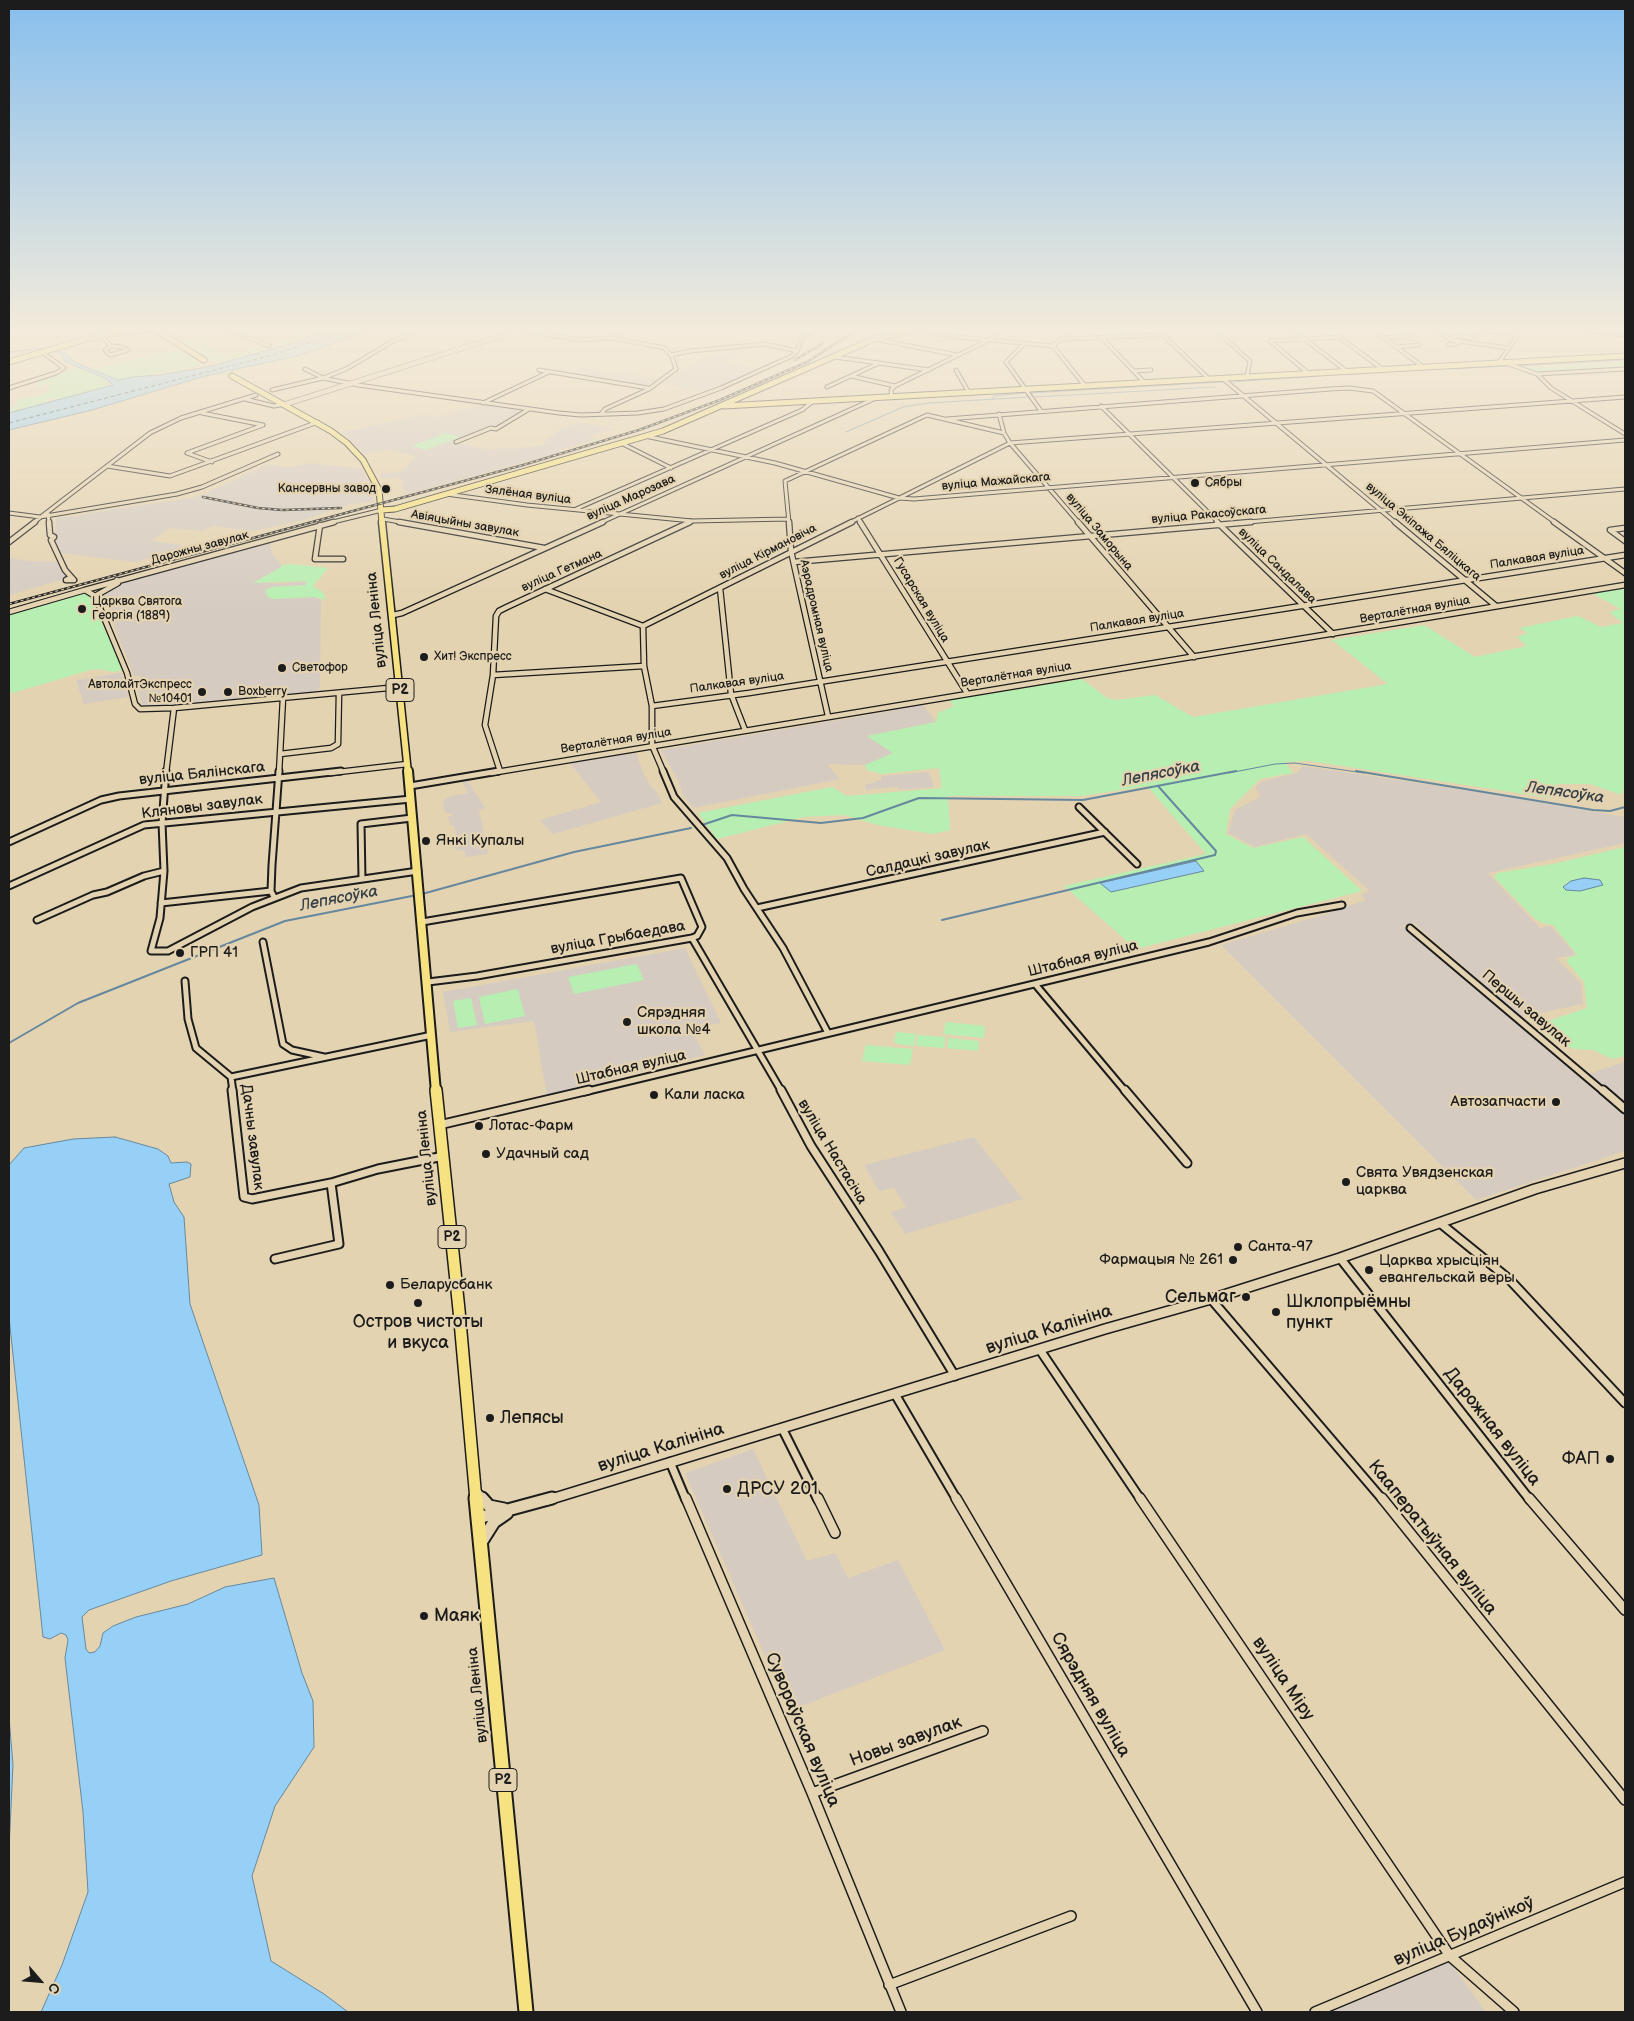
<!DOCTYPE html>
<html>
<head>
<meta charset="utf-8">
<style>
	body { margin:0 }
	#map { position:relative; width:1634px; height:2021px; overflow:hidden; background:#e4d3b0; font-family:"Balsamiq Sans",sans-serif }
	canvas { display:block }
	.frame { position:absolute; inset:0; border:10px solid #1c1c1c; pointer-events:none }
	.north { position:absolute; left:15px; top:1956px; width:50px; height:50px; -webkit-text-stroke:4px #e4d3b0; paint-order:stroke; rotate:117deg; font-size:14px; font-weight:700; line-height:20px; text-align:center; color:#1c1c1c }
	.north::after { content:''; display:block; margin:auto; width:18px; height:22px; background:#1c1c1c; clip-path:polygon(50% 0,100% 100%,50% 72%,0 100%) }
</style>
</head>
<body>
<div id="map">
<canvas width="1634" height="2021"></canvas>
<div class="frame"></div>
<div class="north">С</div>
</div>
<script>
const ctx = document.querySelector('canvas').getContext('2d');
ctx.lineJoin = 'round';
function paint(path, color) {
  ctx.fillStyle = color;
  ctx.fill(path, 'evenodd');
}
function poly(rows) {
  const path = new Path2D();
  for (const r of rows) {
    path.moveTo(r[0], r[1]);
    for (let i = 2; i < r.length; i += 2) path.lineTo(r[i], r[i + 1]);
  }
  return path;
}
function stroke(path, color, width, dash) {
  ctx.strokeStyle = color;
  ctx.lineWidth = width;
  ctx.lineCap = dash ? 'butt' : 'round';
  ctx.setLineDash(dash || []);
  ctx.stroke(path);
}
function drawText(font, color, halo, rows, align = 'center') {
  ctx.font = font + ' "Balsamiq Sans",sans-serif';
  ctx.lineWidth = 4.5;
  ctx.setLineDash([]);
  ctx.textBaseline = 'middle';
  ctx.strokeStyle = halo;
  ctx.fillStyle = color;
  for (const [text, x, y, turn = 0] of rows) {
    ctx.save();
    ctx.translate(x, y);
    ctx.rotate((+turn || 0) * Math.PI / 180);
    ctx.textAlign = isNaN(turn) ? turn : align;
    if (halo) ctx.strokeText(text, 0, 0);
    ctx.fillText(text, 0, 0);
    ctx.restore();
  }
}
paint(poly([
	[729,352,742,353,726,362,763,370,712,392,661,384,708,355],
	[582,368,586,368,660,379,651,385,644,387,570,374],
	[485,404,524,410,497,426,492,425,454,442,490,450,504,448,511,449,544,445,546,441,544,440,560,431,557,430,580,422,614,429,587,436,592,437,596,440,559,450,561,452,411,493,404,490,401,486,404,484,400,477,381,479,380,474,403,471,416,456,391,450,364,453,342,432,422,415,439,417],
	[310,463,362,469,368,481,356,483,359,487,367,490,363,491,364,493,371,492,373,502,350,504,304,520,252,531,213,526,202,531,169,528,151,541,182,545,176,550,136,562,60,553,55,541,58,536,55,535,56,518,79,516,83,514,191,498,209,492,268,464,289,468],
	[269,541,273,555,282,565,281,567,255,583,268,582,277,584,307,581,306,585,273,587,265,590,273,599,314,597,321,600,320,687,317,692,143,707,138,692,140,676,134,676,104,600,100,597,118,584],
	[9,558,29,561,58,562,61,571,68,578,9,595],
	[121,673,126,687,123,689,127,691,128,697,84,704,76,680],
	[922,703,936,722,868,736,894,754,865,765,827,764,840,779,693,808,682,793,678,780,661,750,885,712],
	[636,753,644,775,653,789,655,789,662,803,553,834,540,820,601,802,570,763],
	[1303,766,1479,792,1625,817,1625,843,1488,873,1540,928,1551,926,1576,955,1556,958,1581,983,1583,1004,1520,1017,1414,923,1401,926,1405,927,1576,1073,1588,1074,1625,1062,1625,1151,1476,1200,1221,945,1319,916,1366,900,1361,895,1370,891,1306,834,1255,847,1228,833,1235,810,1261,796,1255,788,1262,781,1297,773],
	[929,772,934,787,899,790,898,787,866,790,865,785,881,780,881,776],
	[467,780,485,808,479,810,488,854,466,857,464,850,456,851,456,848,452,848,450,841,457,840,454,825,450,825,448,816,452,816,452,814,445,813,443,801,450,796,468,793,462,781],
	[685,948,721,1023,691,1029,705,1055,547,1096,534,1021,450,1032,443,992],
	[974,1137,1023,1199,905,1234,891,1212,906,1207,894,1188,879,1191,864,1165],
	[753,1449,807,1561,835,1553,848,1578,898,1560,945,1650,789,1711,685,1473],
	[1449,1961,1486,2012,1326,2012]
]), '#d5cbc1');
paint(poly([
	[315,327,322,327,283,345,214,363,217,358,209,360,179,342,203,336,211,349,225,357,293,338],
	[180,349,199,362,195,363,205,365,118,380,94,370,119,363,118,362],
	[1625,362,1625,368,1539,373,1525,368],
	[78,366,105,378,104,381,109,384,102,386,103,388,61,399,50,399,44,403,9,412,9,410,18,405,16,401,18,399,37,397,48,392,50,388,48,383,37,388,34,388,39,382,35,382,62,374],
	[446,433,460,437,426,450,412,446],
	[291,564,328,568,313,586,324,593,325,600,314,597,273,599,268,597,265,590,273,587,306,585,306,581,253,583,281,567,282,565],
	[1625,587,1625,786,1621,795,1590,784,1558,784,1550,798,1310,761,1285,762,1293,773,1260,779,1230,809,1226,834,1253,848,1303,837,1362,891,1136,949,1064,886,1206,854,1147,786,1082,796,948,796,950,830,933,834,877,825,844,815,804,817,717,839,698,813,832,787,847,796,942,788,939,768,881,774,867,770,865,765,893,753,867,736,936,722,938,713,954,706,949,700,1082,679,1107,698,1116,700,1155,695,1193,717,1388,684,1332,640,1424,625,1475,657,1527,646,1517,637,1528,633,1519,628,1578,616,1601,627,1623,623,1609,612,1621,609,1591,593],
	[84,591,89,594,123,670,114,672,97,669,90,670,9,694,9,613],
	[1625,847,1625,1056,1612,1059,1593,1050,1575,1049,1559,1044,1547,1035,1542,1023,1587,1008,1584,982,1567,962,1567,958,1577,955,1553,925,1542,923,1534,918,1494,877,1497,873,1553,864],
	[637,964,644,980,574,994,568,977],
	[518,989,525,1016,485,1024,479,997],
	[471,998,477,1025,458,1028,453,1001],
	[946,1022,985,1026,984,1038,943,1034],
	[896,1032,916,1034,914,1046,897,1044,894,1042],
	[918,1035,946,1037,944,1048,916,1046],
	[949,1038,979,1041,978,1051,947,1048],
	[866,1045,913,1049,910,1065,862,1061]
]), '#b7efb2');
const water = poly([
	[328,327,380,327,301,355,205,376,92,410,9,430,9,413,113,385,103,377,66,362,62,355,56,352,36,349,9,352,37,348,58,350,66,354,74,362,118,380,133,377,160,375,207,367,297,342,328,327],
	[1196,861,1204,871,1111,892,1100,883,1196,861],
	[1584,878,1600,880,1603,885,1580,891,1566,890,1563,887,1571,881,1584,878],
	[115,1137,158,1149,168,1156,171,1163,187,1162,191,1164,190,1177,169,1184,174,1202,184,1217,190,1304,259,1505,262,1555,171,1581,89,1610,82,1617,86,1649,89,1653,95,1652,100,1646,103,1633,113,1626,136,1617,188,1604,225,1587,274,1578,302,1673,313,1701,314,1747,275,1806,252,1876,271,1961,324,1994,348,2012,41,2012,62,1965,88,1892,83,1812,65,1658,68,1640,66,1635,61,1633,50,1639,43,1637,9,1317,9,1165,24,1148,73,1139,115,1137],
	[9,1717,13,1765,9,1849,9,1717]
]);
paint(water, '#97d0f6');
stroke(water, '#66889f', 1);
stroke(poly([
	[1517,366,1625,360],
	[1448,369,1510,366],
	[1232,382,1318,376],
	[1030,393,1222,382],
	[1035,397,1215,387],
	[992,400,994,396,1024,393],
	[846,432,903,407,928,403,1030,397],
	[1229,773,1275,764,1295,763,1364,773]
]), '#66889f', 1);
stroke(poly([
	[1356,771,1593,810,1610,811,1625,807],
	[702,825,732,815,821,823,863,818,919,798,1083,800,1236,771],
	[422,894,574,852,691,828],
	[942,920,1215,855,1216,851,1158,786],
	[9,1043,78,1003,285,921,417,895]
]), '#66889f', 2);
stroke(poly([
	[9,423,273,355,358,327]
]), '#354048', 1, [4, 3]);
const streetFar4 = poly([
	[217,327,241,334,269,346],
	[1076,327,1053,346,1085,386],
	[1168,327,1163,335,1209,379],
	[1266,327,1275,327],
	[1289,327,1345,370],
	[1369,327,1422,366],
	[1430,327,1451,340,1508,348],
	[1523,327,1500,361,1537,374],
	[1558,327,1625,335],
	[155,329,183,327],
	[1214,329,1250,361,1247,376],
	[521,330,580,340,612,338,665,348,672,357,676,369,649,389,605,409,601,414],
	[920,330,949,336,1053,346],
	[1372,330,1400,328],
	[9,331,24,327],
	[100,335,111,346,105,350,110,355,128,350],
	[612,338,631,327],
	[1102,338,1144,382],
	[1384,338,1410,336],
	[874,339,957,355],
	[1062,339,1163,335],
	[1449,339,1457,336,1470,338,1481,330,1518,335],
	[1024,344,1006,362,1041,411],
	[1448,345,1456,344,1460,341],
	[111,346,122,347,128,350],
	[1396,347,1419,345],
	[671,355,690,351,765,344,797,351],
	[835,357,929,370],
	[305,369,323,378],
	[1625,369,1537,374,1551,388,1625,434],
	[539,370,648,388],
	[956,370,969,393],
	[1133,371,1151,370],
	[1308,373,1270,341,1339,337,1381,368],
	[851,376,895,386],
	[323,378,346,369,395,340,426,328],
	[1222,378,1396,523],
	[827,387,879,363],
	[9,388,56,373,64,368,42,352],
	[272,390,323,378,358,385,559,413,581,415,638,413,664,409,721,388,792,356,797,351,802,337,819,327],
	[892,397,891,390,895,386,989,340,1005,327],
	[245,399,274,406,285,404],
	[483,403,549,372],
	[1101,406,1219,523],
	[202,413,263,425],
	[999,414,1004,433,1010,443,1079,523],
	[947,419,1330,389,1349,388,1373,391,1556,523],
	[645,436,775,463,899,498,914,499,1625,440],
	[456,442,491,428,496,429,529,409],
	[621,443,671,468],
	[212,462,187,453,263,425],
	[107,466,170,476,318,422],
	[446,494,527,505,692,521,788,519],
	[576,509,802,410,812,402],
	[9,513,40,517,177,494,202,487,278,454],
	[48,513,49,523],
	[858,518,861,523],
	[383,519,406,523],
	[33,523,150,433,181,418,256,395],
	[329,523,382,510],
	[600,523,876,398],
	[688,523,692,521],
	[789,523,785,481,927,415,1004,433],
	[849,523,1010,443,1625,397],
	[1237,523,1625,489]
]);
const streetFar3 = poly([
	[49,522,50,535,54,537,51,540,65,570,74,580,66,580,70,578],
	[399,522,544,548],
	[789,522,791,551,828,716],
	[860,522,967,693],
	[1078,522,1194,657],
	[1217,522,1333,634],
	[1395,522,1496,606],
	[1554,522,1625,573],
	[320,525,315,559,343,559],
	[1625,528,1610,530,1625,541],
	[9,542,35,522],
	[794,562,1251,522],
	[117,580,118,583,95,596,127,673,135,704,140,709,174,708,399,687],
	[720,588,731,694,745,730],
	[545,589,643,626],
	[85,590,334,522],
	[9,612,85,590,95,596],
	[393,615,402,613,603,522],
	[644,666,493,675,496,616,499,611,507,607,690,522],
	[493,675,485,725,500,771],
	[652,706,749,693,1625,555],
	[280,754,331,748,338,744,339,693],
	[166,773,174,708],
	[279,773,283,698],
	[330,773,407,764],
	[491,773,1625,585],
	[664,773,652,745,652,706,644,666,643,626,852,522]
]);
const streetFar2 = poly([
	[166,771,162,823,164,871,160,918,151,951,168,951,252,907,301,888,418,871],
	[663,771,674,797,727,858,744,889,783,948,828,1033],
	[410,786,499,771],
	[1079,807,1137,864],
	[9,842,101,800,119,796,341,771],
	[362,879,361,824,412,818],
	[9,886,144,825,411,799],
	[274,897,271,891,272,865,279,771],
	[161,903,271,891],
	[757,908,1105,832],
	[37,920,93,895,107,892,144,876,164,871],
	[422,922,681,878,702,927,697,936,692,938,477,976,428,982],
	[1410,928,1604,1092],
	[692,938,782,1092],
	[263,942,283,1044,292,1050,324,1057],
	[185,981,188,1019,196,1048,231,1077,233,1092],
	[1035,984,1126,1092],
	[231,1077,432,1035],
	[584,1092,1209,942,1297,913,1342,905]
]);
const streetFar1 = poly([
	[232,1090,244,1197,252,1199,331,1183,378,1169,444,1156],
	[781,1090,811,1146,879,1251,955,1376],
	[1125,1090,1187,1163],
	[1603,1090,1625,1109],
	[439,1125,589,1090],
	[1440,1223,1509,1279,1625,1403],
	[1340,1258,1530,1500],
	[275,1259,339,1244,331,1183],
	[1211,1299,1383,1500],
	[1040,1350,1141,1500],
	[895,1394,957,1500],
	[782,1428,818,1500],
	[670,1462,686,1500]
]);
const street = poly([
	[686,1498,812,1793,901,2012],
	[818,1498,835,1533],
	[956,1498,1257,2012],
	[1140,1498,1450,1956,1514,2012],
	[1382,1498,1625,1800],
	[1529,1498,1625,1610],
	[812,1793,983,1731],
	[889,1985,1071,1916],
	[1315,2012,1625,1882]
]);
const secondaryFar2 = poly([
	[87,327,100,335],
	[286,404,529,327]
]);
const secondaryFar1 = poly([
	[477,1493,483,1500],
	[548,1500,1105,1329,1211,1299,1340,1258,1535,1189,1625,1163]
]);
const secondary = poly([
	[482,1498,489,1506,504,1509],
	[478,1518,552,1498],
	[482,1541,494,1522,507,1513]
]);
const primaryFar4 = poly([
	[151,327,204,360],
	[9,362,100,335,155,329],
	[232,376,331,431,347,443,363,460,379,490,382,523],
	[724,406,1625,356],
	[382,510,395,509,663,431,874,339,930,327]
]);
const primaryFar3 = poly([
	[382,522,408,773]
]);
const primaryFar2 = poly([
	[408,771,436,1092]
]);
const primaryFar1 = poly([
	[436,1090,459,1310,476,1500]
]);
const primary = poly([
	[476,1498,526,2012]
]);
stroke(streetFar4, '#1c1c1c', 5);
stroke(streetFar3, '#1c1c1c', 7);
stroke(streetFar2, '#1c1c1c', 9);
stroke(streetFar1, '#1c1c1c', 11);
stroke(street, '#1c1c1c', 12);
stroke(secondaryFar2, '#1c1c1c', 6);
stroke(secondaryFar1, '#1c1c1c', 12);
stroke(secondary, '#1c1c1c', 15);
stroke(primaryFar4, '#1c1c1c', 7);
stroke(primaryFar3, '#1c1c1c', 9);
stroke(primaryFar2, '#1c1c1c', 12);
stroke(primaryFar1, '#1c1c1c', 14);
stroke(primary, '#1c1c1c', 17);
stroke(streetFar4, '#e4d3b0', 3);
stroke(streetFar3, '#e4d3b0', 4.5);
stroke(streetFar2, '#e4d3b0', 5);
stroke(streetFar1, '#e4d3b0', 7);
stroke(street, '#e4d3b0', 9);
stroke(secondaryFar2, '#e4d3b0', 4.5);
stroke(secondaryFar1, '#e4d3b0', 9);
stroke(secondary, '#e4d3b0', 11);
stroke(primaryFar4, '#f6e281', 5);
stroke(primaryFar3, '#f6e281', 6);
stroke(primaryFar2, '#f6e281', 8);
stroke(primaryFar1, '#f6e281', 11);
stroke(primary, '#f6e281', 13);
const rail = poly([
	[795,360,823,343],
	[203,497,258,508,282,510,341,508],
	[9,604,523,465,639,430,720,400,807,362,861,327]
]);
stroke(rail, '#1c1c1c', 2.5);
stroke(rail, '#e4d3b0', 1, [3]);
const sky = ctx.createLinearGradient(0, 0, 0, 610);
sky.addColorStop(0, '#87bfee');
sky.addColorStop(0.54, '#f3ebdb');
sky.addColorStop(1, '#f3ebdb00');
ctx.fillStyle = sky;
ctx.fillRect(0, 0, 1634, 610);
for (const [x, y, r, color] of [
	[1195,483,5,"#1c1c1c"],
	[386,489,5,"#1c1c1c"],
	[82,609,5,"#1c1c1c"],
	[424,657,5,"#1c1c1c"],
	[282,668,5,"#1c1c1c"],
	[202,692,5,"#1c1c1c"],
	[228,692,5,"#1c1c1c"],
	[426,841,5,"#1c1c1c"],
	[180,953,5,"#1c1c1c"],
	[627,1022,5,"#1c1c1c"],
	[654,1095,5,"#1c1c1c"],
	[1556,1102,5,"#1c1c1c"],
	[479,1126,5,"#1c1c1c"],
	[486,1154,5,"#1c1c1c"],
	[1346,1182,5,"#1c1c1c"],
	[1238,1247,5,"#1c1c1c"],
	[1233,1260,5,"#1c1c1c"],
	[1369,1270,5,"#1c1c1c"],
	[390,1285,5,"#1c1c1c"],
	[1246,1297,5,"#1c1c1c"],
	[418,1303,5,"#1c1c1c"],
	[1276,1312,5,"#1c1c1c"],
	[490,1418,5,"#1c1c1c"],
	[1610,1459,5,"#1c1c1c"],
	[727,1489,5,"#1c1c1c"],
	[424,1616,5,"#1c1c1c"]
]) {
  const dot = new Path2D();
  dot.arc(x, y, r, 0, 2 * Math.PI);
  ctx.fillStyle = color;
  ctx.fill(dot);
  stroke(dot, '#e4d3b0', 2);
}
drawText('12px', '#1c1c1c', '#e4d3b0', [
	["вуліца Мажайскага",996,482,-5],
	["Зялёная вуліца",528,495,7],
	["вуліца Марозава",631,498,-24],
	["вуліца Ракасоўскага",1209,515,-5],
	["Авіяцыйны завулак",465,524,10],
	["вуліца Заморына",1099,532,50],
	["вуліца Экіпажа Бяліцкага",1423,532,40],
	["Дарожны завулак",200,548,-15],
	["вуліца Кірмановіча",768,552,-27],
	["Палкавая вуліца",1537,558,-9],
	["вуліца Сандалава",1277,566,44],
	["вуліца Гетмана",562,571,-24],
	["Гусарская вуліца",921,600,59],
	["Верталётная вуліца",1415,610,-10],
	["Аэрадромная вуліца",816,616,77],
	["Палкавая вуліца",1137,621,-9],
	["Верталётная вуліца",1016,675,-9],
	["Палкавая вуліца",737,683,-8],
	["Верталётная вуліца",616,741,-9]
]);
drawText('12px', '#1c1c1c', '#e4d3b0', [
	["Сябры",1205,483],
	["Кансервны завод",376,489,"right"],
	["Царква Святога",92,602],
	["Георгія (1889)",92,616],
	["Хит! Экспресс",434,657],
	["Светофор",292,668],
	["АвтолайтЭкспресс",192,685,"right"],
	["№10401",192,699,"right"],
	["Boxberry",238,692]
], 'left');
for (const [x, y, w] of [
	[400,690,28],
	[452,1237,28],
	[503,1780,28]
]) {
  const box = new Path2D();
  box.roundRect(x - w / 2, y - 11.5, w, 23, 4);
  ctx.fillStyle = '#e4d3b0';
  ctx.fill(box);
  stroke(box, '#1c1c1c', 1);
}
drawText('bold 14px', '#1c1c1c', null, [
	["Р2",400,690],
	["Р2",452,1237],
	["Р2",503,1780]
]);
drawText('15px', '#1c1c1c', '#e4d3b0', [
	["вуліца Леніна",377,620,-96],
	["вуліца Бялінскага",202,774,-6],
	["Кляновы завулак",202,807,-7],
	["Салдацкі завулак",928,859,-13],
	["вуліца Грыбаедава",618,938,-10],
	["Штабная вуліца",1083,959,-14],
	["Першы завулак",1526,1009,40],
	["Штабная вуліца",631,1068,-13],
	["Дачны завулак",252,1137,83],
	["вуліца Настасіча",832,1152,59],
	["вуліца Леніна",427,1158,-96],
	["вуліца Леніна",478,1695,-96]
]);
drawText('15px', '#1c1c1c', '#e4d3b0', [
	["Янкі Купалы",436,841],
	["ГРП 41",190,953],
	["Сярэдняя",637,1013],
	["школа №4",637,1030],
	["Кали ласка",664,1095],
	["Автозапчасти",1546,1102,"right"],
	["Лотас-Фарм",489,1126],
	["Удачный сад",496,1154],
	["Свята Увядзенская",1356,1173],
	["царква",1356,1190],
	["Санта-97",1248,1247],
	["Фармацыя № 261",1223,1260,"right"],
	["Царква хрысціян",1379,1261],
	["евангельскай веры",1379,1278],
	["Беларусбанк",400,1285]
], 'left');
drawText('italic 16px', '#354048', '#e4d3b0', [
	["Лепясоўка",1161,774,-11],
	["Лепясоўка",1565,793,8],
	["Лепясоўка",339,899,-11]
]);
drawText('18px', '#1c1c1c', '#e4d3b0', [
	["Сельмаг",1236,1297,"right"],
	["Шклопрыёмны",1286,1302],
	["пункт",1286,1323],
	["Остров чистоты",418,1322,"center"],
	["и вкуса",418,1343,"center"],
	["Лепясы",500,1418],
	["ФАП",1600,1459,"right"],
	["ДРСУ 201",737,1489],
	["Маяк",434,1616]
], 'left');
drawText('18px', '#1c1c1c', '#e4d3b0', [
	["вуліца Калініна",1049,1330,-17],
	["Дарожная вуліца",1492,1427,52],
	["вуліца Калініна",661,1448,-17],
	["Кааператыўная вуліца",1432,1538,51],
	["вуліца Міру",1283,1679,56],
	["Сярэдняя вуліца",1090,1695,60],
	["Сувораўская вуліца",802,1730,67],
	["Новы завулак",906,1742,-20],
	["вуліца Будаўнікоў",1464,1932,-23]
]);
</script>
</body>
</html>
